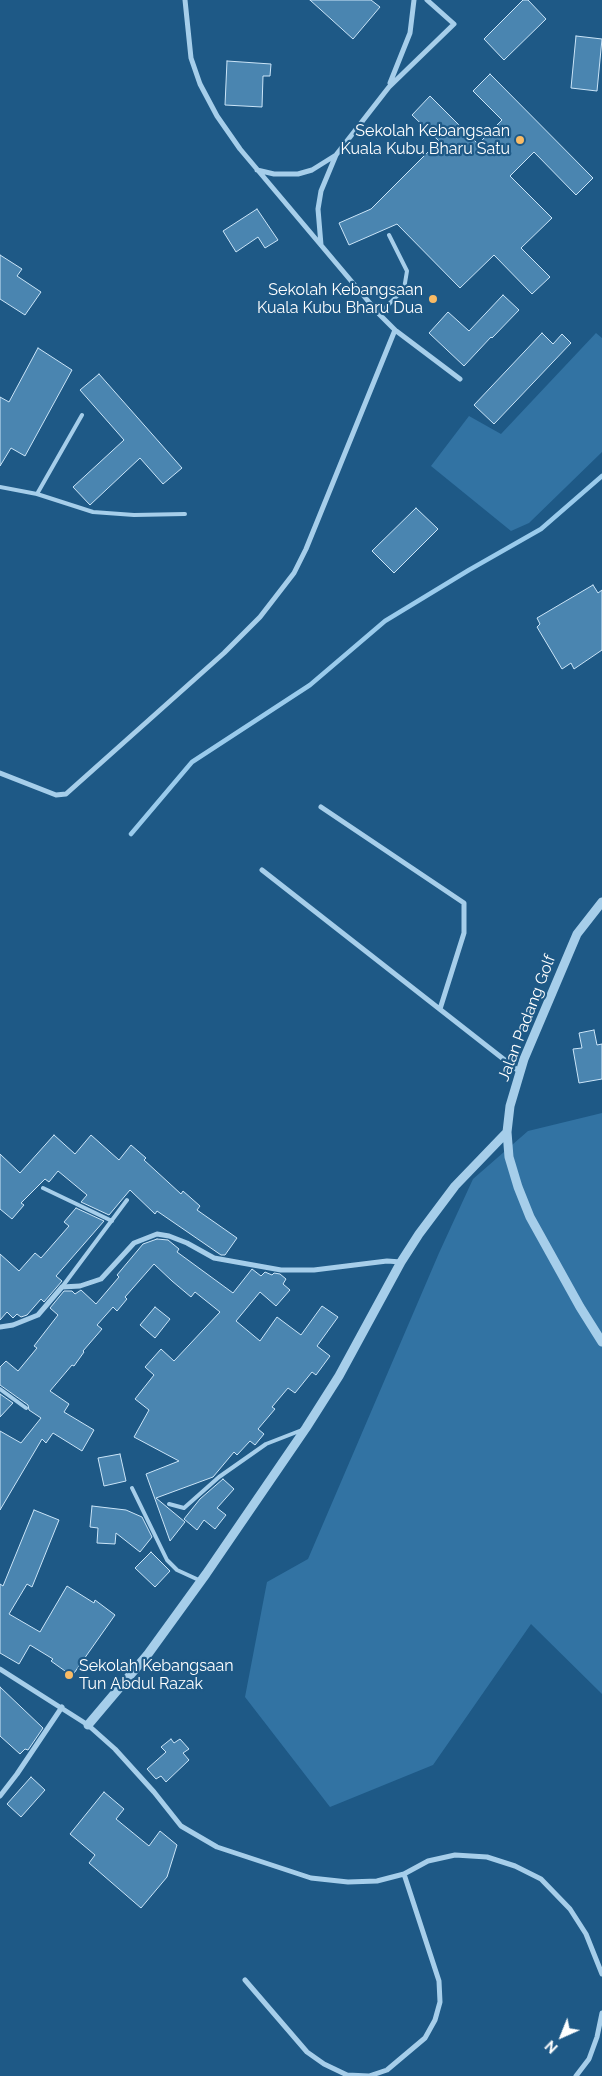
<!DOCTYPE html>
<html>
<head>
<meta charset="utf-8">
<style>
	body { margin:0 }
	#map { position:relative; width:602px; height:2076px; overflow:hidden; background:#1e5986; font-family:Raleway,sans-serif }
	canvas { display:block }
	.north { position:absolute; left:537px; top:2011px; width:50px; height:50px; -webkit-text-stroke:4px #1e5986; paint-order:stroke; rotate:224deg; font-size:14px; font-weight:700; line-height:20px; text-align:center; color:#fff }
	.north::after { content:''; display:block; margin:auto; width:18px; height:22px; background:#fff; clip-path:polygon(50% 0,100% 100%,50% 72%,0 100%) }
</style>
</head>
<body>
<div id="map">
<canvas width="602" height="2076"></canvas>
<div class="north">N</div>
</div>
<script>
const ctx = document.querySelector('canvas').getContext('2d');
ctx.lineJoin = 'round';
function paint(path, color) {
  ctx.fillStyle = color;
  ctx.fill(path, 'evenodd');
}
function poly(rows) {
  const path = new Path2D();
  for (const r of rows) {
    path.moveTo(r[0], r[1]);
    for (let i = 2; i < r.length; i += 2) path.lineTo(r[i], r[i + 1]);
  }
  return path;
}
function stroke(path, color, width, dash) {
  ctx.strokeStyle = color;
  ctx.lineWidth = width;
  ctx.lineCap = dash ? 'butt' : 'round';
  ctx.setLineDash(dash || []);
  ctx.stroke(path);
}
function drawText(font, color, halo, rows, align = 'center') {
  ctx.font = font + ' Raleway,sans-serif';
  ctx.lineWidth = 4.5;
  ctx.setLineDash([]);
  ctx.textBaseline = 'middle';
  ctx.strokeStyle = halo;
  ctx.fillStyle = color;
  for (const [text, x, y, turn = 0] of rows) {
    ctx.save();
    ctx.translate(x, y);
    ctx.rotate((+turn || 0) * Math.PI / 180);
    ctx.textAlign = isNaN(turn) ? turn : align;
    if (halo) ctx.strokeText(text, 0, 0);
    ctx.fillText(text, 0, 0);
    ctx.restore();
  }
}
paint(poly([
	[596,333,602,338,602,452,529,523,511,531,431,466,469,416,501,434],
	[602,1113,602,1694,531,1624,433,1765,330,1807,245,1697,267,1582,308,1559,439,1253,473,1179,528,1131]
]), '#3273a3');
stroke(poly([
	[131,834,192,762,310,685,385,621,469,570,541,529,602,476]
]), '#9acbec', 4.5);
const building = poly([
	[310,0,371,0,380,7,353,39,310,0],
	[523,0,528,0,546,19,504,60,484,39,523,0],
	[576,36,602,39,597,91,571,88,576,36],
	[227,61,271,64,270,76,263,76,262,107,225,105,227,61],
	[490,74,593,178,576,195,534,152,510,176,552,218,521,248,550,277,532,294,494,255,460,288,397,224,349,245,339,223,371,209,439,141,412,115,430,96,478,144,502,120,473,91,490,74],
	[257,209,278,240,265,248,258,237,236,252,223,231,257,209],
	[0,255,22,269,17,276,41,292,25,315,0,299,0,255],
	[503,295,519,310,492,338,491,337,464,366,429,333,448,312,469,331,503,295],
	[542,333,553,344,562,334,571,343,494,424,474,405,542,333],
	[38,348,72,370,25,456,11,448,0,466,0,397,9,402,38,348],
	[99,374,182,468,163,484,140,458,90,505,73,487,124,440,80,390,99,374],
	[416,508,438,529,394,573,372,551,416,508],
	[593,585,598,593,602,590,602,650,574,669,571,663,562,669,537,627,540,624,537,618,593,585],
	[594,1030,597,1045,602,1044,602,1079,579,1083,573,1049,582,1048,579,1033,594,1030],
	[54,1135,75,1154,91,1135,119,1160,131,1145,146,1158,144,1160,181,1194,183,1191,200,1206,197,1210,237,1238,225,1255,221,1255,157,1211,155,1214,130,1190,109,1215,81,1202,87,1195,58,1171,49,1182,45,1179,21,1203,24,1205,12,1219,0,1209,0,1154,20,1173,54,1135],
	[76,1208,104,1221,56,1276,62,1281,44,1302,41,1299,27,1315,21,1317,17,1314,13,1318,7,1312,0,1320,0,1254,19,1271,35,1253,41,1258,69,1226,64,1222,76,1208],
	[157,1239,168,1240,179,1249,177,1252,233,1293,252,1269,261,1276,265,1272,272,1275,274,1273,280,1274,286,1279,283,1284,290,1290,276,1306,260,1292,236,1321,260,1341,277,1317,301,1335,322,1306,338,1317,317,1346,330,1356,316,1375,312,1372,295,1393,288,1388,272,1407,275,1409,258,1429,264,1434,255,1445,250,1441,237,1455,234,1452,213,1477,156,1498,185,1522,170,1541,146,1474,179,1461,134,1437,149,1410,135,1399,154,1375,145,1367,161,1349,174,1361,220,1312,195,1292,191,1297,172,1281,154,1264,125,1297,127,1299,117,1311,113,1307,97,1325,102,1329,83,1351,84,1352,74,1366,72,1365,50,1391,69,1404,64,1412,94,1430,82,1451,53,1433,46,1443,42,1439,0,1510,0,1431,21,1443,41,1418,29,1410,28,1405,0,1385,0,1367,6,1361,18,1371,37,1348,34,1346,58,1315,50,1308,64,1291,72,1291,75,1294,81,1290,96,1304,119,1277,117,1275,143,1244,157,1239],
	[155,1307,170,1319,155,1338,140,1325,155,1307],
	[0,1394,13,1403,0,1417,0,1394],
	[120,1454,126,1481,104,1486,98,1458,120,1454],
	[223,1479,234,1489,217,1508,226,1515,215,1529,204,1520,197,1530,184,1519,200,1499,223,1479],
	[92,1506,126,1510,142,1517,152,1537,140,1552,116,1533,115,1544,97,1543,98,1528,90,1527,92,1506],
	[34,1510,59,1520,32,1587,27,1584,9,1614,40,1632,67,1586,94,1603,95,1600,115,1615,72,1676,51,1661,53,1659,30,1645,19,1664,0,1653,0,1584,3,1586,34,1510],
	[151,1552,170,1571,155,1587,135,1568,151,1552],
	[0,1687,43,1728,28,1750,25,1749,20,1754,0,1736,0,1687],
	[171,1739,174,1743,180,1739,189,1749,183,1753,189,1760,166,1782,161,1776,156,1779,147,1769,166,1752,161,1747,171,1739],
	[31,1777,45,1790,21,1817,7,1804,31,1777],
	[104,1792,124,1809,116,1819,149,1846,160,1831,177,1845,167,1877,141,1908,89,1863,95,1855,70,1834,104,1792]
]);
paint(building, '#4a85b0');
stroke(building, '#cbe5f8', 1);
stroke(poly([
	[379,314,404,289,407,271,389,235],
	[0,487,37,494,93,512,134,515,185,514],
	[37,494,82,415],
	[43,1188,112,1221],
	[62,1287,127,1200],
	[0,1389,26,1408],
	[132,1488,167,1560,177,1570,201,1581],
	[169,1504,184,1508,219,1477,266,1444,302,1430]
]), '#a6ceea', 4);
stroke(poly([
	[185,0,191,58,200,84,217,116,240,149,379,314,395,330,460,379],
	[390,83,410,33,414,0],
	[257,170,274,174,298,174,312,170,336,155],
	[321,245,318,209,321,191,336,155,389,87,454,24,427,0],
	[0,773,56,795,66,794,224,653,260,617,294,573,306,549,395,330],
	[321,807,464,903,464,933,440,1009],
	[262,870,520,1072],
	[0,1327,13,1325,38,1315,62,1287,80,1286,101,1279,134,1243,157,1234,169,1236,187,1243,214,1258,281,1270,314,1270,387,1261,401,1262],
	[0,1669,88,1725,115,1749,154,1792,181,1826,217,1847,311,1878,348,1882,377,1881,404,1874,428,1861,455,1855,487,1857,515,1866,541,1879,570,1909,586,1934,602,1974],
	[0,1796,17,1774,62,1707],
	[245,1980,307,2052,324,2064,347,2075,369,2076,387,2070,425,2038,435,2020,440,2002,439,1981,404,1874],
	[576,2076,589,2059,597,2037,602,2013]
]), '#a6ceea', 5);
stroke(poly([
	[602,902,577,934,524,1059,510,1106,507,1132,509,1157,518,1187,530,1217,580,1307,602,1342],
	[88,1725,148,1654,206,1574,306,1428,339,1376,401,1262,419,1234,455,1186,507,1132]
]), '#a6ceea', 9);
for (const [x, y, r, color] of [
	[520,140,5,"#f9bb65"],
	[433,299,5,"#f9bb65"],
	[69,1675,5,"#f9bb65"]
]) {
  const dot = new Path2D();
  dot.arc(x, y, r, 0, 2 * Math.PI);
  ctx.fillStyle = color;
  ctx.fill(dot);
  stroke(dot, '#1e5986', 2);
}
drawText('16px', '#fff', '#1e5986', [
	["Sekolah Kebangsaan",510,131],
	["Kuala Kubu Bharu Satu",510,149],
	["Sekolah Kebangsaan",423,290],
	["Kuala Kubu Bharu Dua",423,308],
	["Sekolah Kebangsaan",79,1666,"left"],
	["Tun Abdul Razak",79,1684,"left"]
], 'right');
drawText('16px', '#fff', '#1e5986', [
	["Jalan Padang Golf",527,1018,-69]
]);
</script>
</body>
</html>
